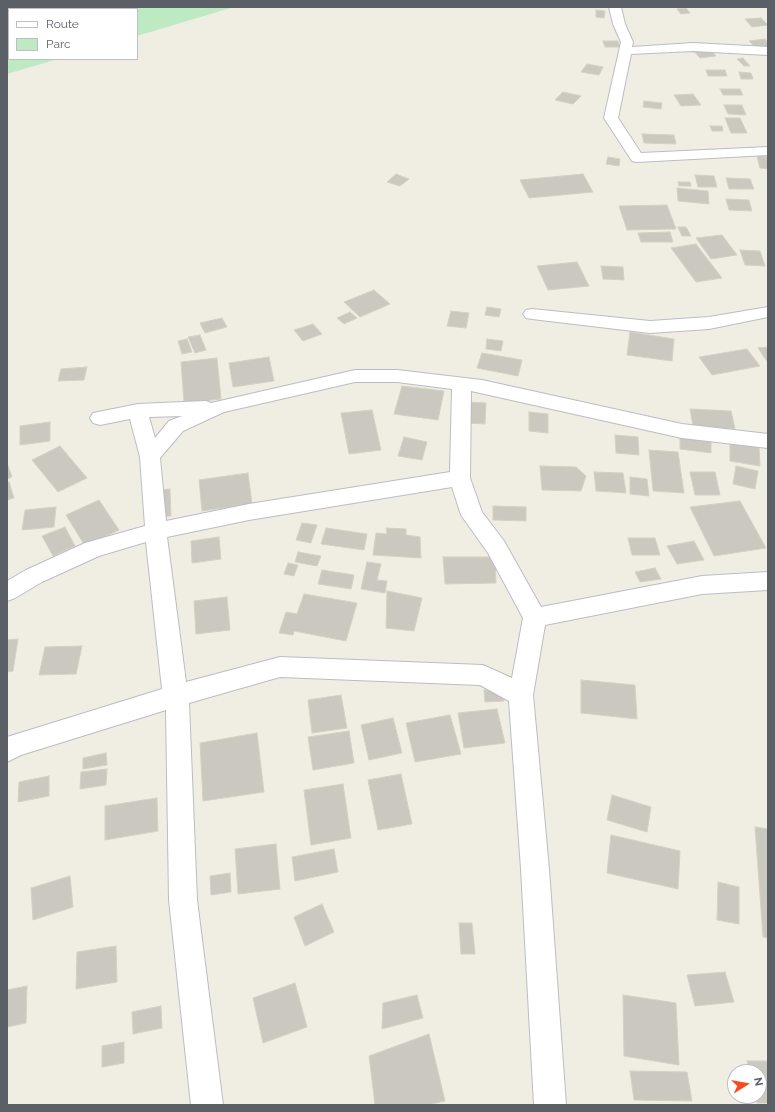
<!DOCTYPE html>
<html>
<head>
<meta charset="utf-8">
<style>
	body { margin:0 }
	#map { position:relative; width:775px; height:1112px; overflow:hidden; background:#f0eee3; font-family:Raleway,sans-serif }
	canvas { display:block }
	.frame { position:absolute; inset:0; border:8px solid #5b5f66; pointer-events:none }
	.legend { position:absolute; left:8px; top:8px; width:130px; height:52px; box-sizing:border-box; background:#fff; border:1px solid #bdbfc2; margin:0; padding:5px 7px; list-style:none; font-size:12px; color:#5b5f66 }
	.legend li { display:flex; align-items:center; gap:8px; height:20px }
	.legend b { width:20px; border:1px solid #bdbfc2 }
	.north { position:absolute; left:727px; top:1064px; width:40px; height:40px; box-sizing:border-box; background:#fff; border:1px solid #bdbfc2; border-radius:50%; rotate:79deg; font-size:11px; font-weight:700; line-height:16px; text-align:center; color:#5b5f66 }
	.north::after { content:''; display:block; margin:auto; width:14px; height:18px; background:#fb4a1e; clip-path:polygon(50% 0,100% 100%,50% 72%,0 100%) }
</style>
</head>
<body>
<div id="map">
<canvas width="775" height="1112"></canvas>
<div class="frame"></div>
<ul class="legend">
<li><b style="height:5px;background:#fff"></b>Route</li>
<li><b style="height:11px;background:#bdeac3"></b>Parc</li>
</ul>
<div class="north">N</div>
</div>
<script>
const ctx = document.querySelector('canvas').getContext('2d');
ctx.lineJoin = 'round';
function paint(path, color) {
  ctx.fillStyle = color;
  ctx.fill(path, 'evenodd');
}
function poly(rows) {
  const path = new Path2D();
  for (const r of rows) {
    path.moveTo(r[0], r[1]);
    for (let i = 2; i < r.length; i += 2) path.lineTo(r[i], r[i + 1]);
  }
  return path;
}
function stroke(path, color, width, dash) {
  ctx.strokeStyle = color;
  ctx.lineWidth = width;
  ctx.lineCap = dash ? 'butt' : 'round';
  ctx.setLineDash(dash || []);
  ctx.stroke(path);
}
paint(poly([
	[7,7,234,7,137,36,137,9,9,9,9,59,58,59,7,74]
]), '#bdeac3');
const building = poly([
	[686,8,690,13,681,14,677,9,686,8],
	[596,10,605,11,604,18,596,17,596,10],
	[761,18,768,25,752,27,745,19,761,18],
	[765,39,768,43,768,48,757,49,749,41,765,39],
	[603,41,618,41,620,47,605,47,603,41],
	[710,49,716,56,700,58,694,51,710,49],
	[743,58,750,66,744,66,737,59,743,58],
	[587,64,603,67,599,75,581,72,587,64],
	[706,70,725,70,727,76,708,76,706,70],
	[739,72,751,73,753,79,741,79,739,72],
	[720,89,740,89,743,95,723,95,720,89],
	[563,92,581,96,573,104,555,100,563,92],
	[693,94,701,105,681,106,674,95,693,94],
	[644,101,662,103,661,109,643,107,644,101],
	[724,105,742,105,746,115,728,114,724,105],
	[725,118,740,118,747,133,731,133,725,118],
	[710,126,722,126,723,131,712,131,710,126],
	[642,134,674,135,676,144,644,143,642,134],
	[757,156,768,157,768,169,760,168,757,156],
	[608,157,620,159,619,166,606,164,608,157],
	[396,174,409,179,400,186,387,182,396,174],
	[583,174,593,192,529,198,520,180,583,174],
	[695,175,714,176,717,187,698,187,695,175],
	[726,178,750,179,754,189,729,189,726,178],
	[678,182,690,182,691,186,679,186,678,182],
	[677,188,708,191,709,204,678,201,677,188],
	[726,199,749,200,752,211,729,210,726,199],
	[667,205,676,229,627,230,619,206,667,205],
	[678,227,686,227,691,236,682,236,678,227],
	[670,232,673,242,641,242,638,233,670,232],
	[722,235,737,255,711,259,696,238,722,235],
	[696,244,722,278,696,282,671,248,696,244],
	[740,250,760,251,765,266,745,265,740,250],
	[577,262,589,286,548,290,537,266,577,262],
	[601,266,623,267,624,280,603,279,601,266],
	[374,290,390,304,360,317,344,302,374,290],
	[487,307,501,309,499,317,485,315,487,307],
	[451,311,469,313,466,328,447,326,451,311],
	[350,312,357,318,344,324,337,318,350,312],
	[222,318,227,327,205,333,200,323,222,318],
	[313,324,322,334,303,341,294,330,313,324],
	[630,332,674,339,672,361,627,355,630,332],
	[200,335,206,350,195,353,188,337,200,335],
	[187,339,192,352,182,354,178,341,187,339],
	[487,339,503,341,501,351,486,349,487,339],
	[768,347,768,363,758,348,768,347],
	[747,349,760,366,712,375,699,357,747,349],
	[482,353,522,360,518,376,477,368,482,353],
	[269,357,274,381,233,387,229,363,269,357],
	[217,358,221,399,184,403,181,362,217,358],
	[87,367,84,380,58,381,61,369,87,367],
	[402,386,444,391,438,420,394,414,402,386],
	[469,402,486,403,485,424,467,423,469,402],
	[690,409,731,411,735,429,693,426,690,409],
	[372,410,381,450,349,454,341,413,372,410],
	[529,412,548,414,548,433,529,431,529,412],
	[50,422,50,441,20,445,20,426,50,422],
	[615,435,638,437,639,455,616,453,615,435],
	[680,435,711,439,711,453,680,449,680,435],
	[404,437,427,442,422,460,398,456,404,437],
	[730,441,759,445,760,466,730,461,730,441],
	[60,446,87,478,58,492,32,460,60,446],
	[649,450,678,452,684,493,653,491,649,450],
	[7,463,12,477,7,479,7,463],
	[540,466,576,467,586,476,581,491,542,490,540,466],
	[736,466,758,471,755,489,733,484,736,466],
	[594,472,623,473,626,493,596,491,594,472],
	[690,472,715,472,720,495,695,495,690,472],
	[248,473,252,504,202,511,199,480,248,473],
	[630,477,647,479,649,496,630,494,630,477],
	[9,482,14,498,7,500,7,483,9,482],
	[170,489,171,516,160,517,159,490,170,489],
	[99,500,119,530,85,546,66,515,99,500],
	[740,501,766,548,714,556,690,507,740,501],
	[493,506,526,507,526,521,493,520,493,506],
	[56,507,54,527,22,530,25,510,56,507],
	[302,523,317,525,311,543,296,540,302,523],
	[65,527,75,546,53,556,42,536,65,527],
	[326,528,367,534,364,550,321,544,326,528],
	[386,528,406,529,406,535,420,537,421,558,373,555,376,533,387,534,386,528],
	[219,537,221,559,192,563,191,541,219,537],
	[628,538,655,538,660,555,632,555,628,538],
	[694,541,704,560,677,564,667,546,694,541],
	[298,552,321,556,317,566,295,562,298,552],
	[443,557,495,557,496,583,445,584,443,557],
	[367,562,381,564,377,580,387,581,385,593,361,589,367,562],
	[288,563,298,565,294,576,284,574,288,563],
	[655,568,661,579,640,582,635,572,655,568],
	[322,570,354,575,351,589,318,584,322,570],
	[387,591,422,598,414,631,386,628,387,591],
	[304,594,357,603,346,641,294,631,293,635,279,633,286,612,297,614,304,594],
	[227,597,230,630,196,634,194,601,227,597],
	[18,639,13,671,7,672,7,640,18,639],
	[82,646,76,674,39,675,45,647,82,646],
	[581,680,635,685,637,719,581,713,581,680],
	[484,690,503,690,504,701,485,702,484,690],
	[341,695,347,728,312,733,308,700,341,695],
	[497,709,505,743,464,748,458,713,497,709],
	[450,715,461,754,415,762,406,723,450,715],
	[393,718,402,753,369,760,361,725,393,718],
	[349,731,354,763,313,770,308,737,349,731],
	[257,733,264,792,203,801,200,743,257,733],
	[106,753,107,765,83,769,83,758,106,753],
	[107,769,106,785,80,789,81,772,107,769],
	[401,774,412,824,378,830,368,780,401,774],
	[49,776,49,796,18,802,19,782,49,776],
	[343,784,351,838,311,845,304,790,343,784],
	[612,795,651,807,647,832,607,820,612,795],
	[157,798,158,831,105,840,105,806,157,798],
	[755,827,768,829,768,938,763,937,755,827],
	[611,835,680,851,678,889,607,873,611,835],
	[276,844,280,889,238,894,235,849,276,844],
	[334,849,338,872,295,881,292,857,334,849],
	[230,873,231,892,211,895,210,876,230,873],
	[70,876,73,907,33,920,31,888,70,876],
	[718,882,739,887,739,924,717,920,718,882],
	[322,904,334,932,305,946,294,917,322,904],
	[459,923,472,923,475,954,461,954,459,923],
	[116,946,117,982,76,989,77,952,116,946],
	[725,972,734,1002,695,1006,687,975,725,972],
	[295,983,307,1027,263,1043,253,998,295,983],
	[27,986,26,1023,7,1027,7,990,27,986],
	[417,995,423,1018,382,1029,383,1003,417,995],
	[623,995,676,1003,679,1065,624,1056,623,995],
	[161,1006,162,1028,133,1034,132,1012,161,1006],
	[429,1034,445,1101,427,1105,375,1105,369,1056,429,1034],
	[124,1042,124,1063,102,1067,102,1046,124,1042],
	[747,1061,768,1061,768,1103,757,1103,756,1096,759,1096,759,1072,750,1072,747,1061],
	[630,1071,687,1072,692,1101,634,1100,630,1071]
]);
paint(building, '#cbc8c0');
stroke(building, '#d5d1c1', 1);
const minor = poly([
	[609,7,621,7,625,24,633,42,632,47,693,43,768,47,768,55,693,51,631,54,618,118,641,153,768,147,768,155,637,162,632,161,604,118,621,42,613,24,609,7],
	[768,307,768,317,709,329,650,333,532,319,526,318,523,314,526,310,532,309,650,321,709,317,768,307],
	[355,370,397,370,482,380,682,424,768,434,768,448,682,438,471,391,470,478,482,512,504,541,541,607,702,576,768,572,768,590,702,594,545,625,533,695,549,869,566,1105,534,1105,521,869,509,701,480,685,280,677,189,703,197,900,223,1105,191,1105,169,900,166,710,21,755,7,762,7,737,162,689,146,542,99,556,42,582,15,598,7,601,7,581,26,570,85,543,145,526,140,457,130,419,100,425,93,423,90,418,93,413,138,404,206,401,211,403,355,370],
	[355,382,397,382,452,389,450,472,249,504,166,521,160,458,183,431,224,412,355,382],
	[182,416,169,421,155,438,149,417,182,416],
	[452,487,461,515,488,553,523,618,512,678,483,665,280,657,186,682,167,537,249,520,452,487]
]);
stroke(minor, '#bbbdc4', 2);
paint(minor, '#fff');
</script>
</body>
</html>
